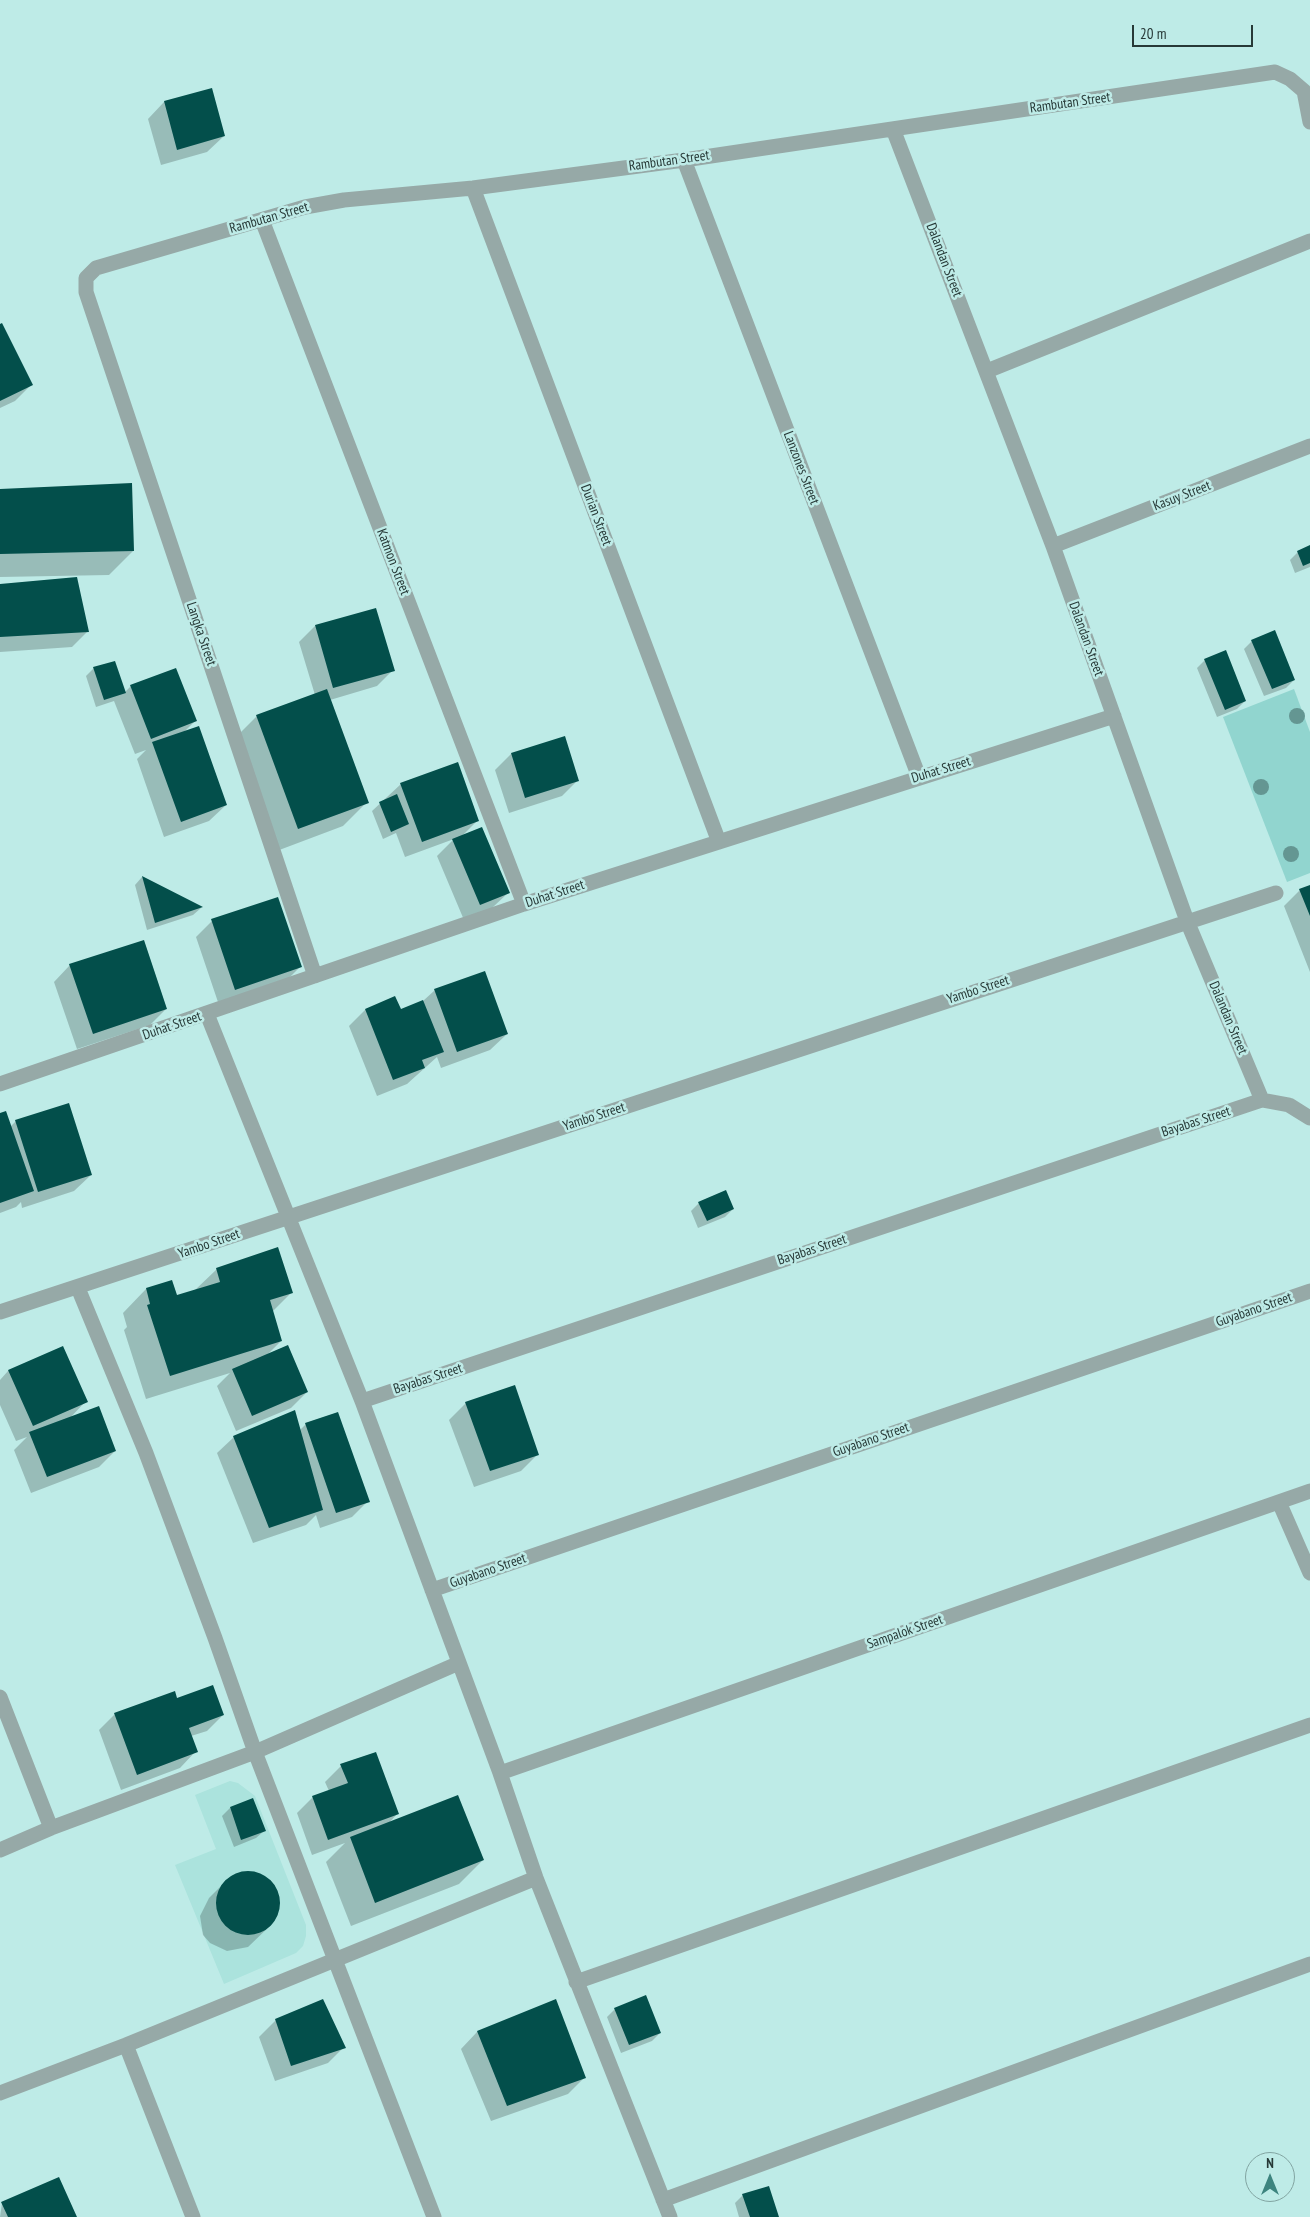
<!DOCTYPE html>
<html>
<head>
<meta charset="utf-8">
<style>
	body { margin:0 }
	#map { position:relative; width:1310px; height:2217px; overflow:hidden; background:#beebe7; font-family:"PT Sans Narrow",sans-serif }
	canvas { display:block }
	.north { position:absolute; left:1245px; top:2152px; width:50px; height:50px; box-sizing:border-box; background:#beebe7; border:1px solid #82a4a1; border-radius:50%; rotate:0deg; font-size:14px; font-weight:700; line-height:20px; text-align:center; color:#273937 }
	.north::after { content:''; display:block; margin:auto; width:18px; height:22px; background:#3d847f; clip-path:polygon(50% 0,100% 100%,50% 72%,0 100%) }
	.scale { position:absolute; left:1132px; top:25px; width:121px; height:22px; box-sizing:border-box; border:2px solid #273937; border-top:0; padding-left:6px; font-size:15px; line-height:18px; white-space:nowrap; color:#273937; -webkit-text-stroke:4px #beebe7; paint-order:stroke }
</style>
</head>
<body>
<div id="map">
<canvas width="1310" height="2217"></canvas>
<div class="north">N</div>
<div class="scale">20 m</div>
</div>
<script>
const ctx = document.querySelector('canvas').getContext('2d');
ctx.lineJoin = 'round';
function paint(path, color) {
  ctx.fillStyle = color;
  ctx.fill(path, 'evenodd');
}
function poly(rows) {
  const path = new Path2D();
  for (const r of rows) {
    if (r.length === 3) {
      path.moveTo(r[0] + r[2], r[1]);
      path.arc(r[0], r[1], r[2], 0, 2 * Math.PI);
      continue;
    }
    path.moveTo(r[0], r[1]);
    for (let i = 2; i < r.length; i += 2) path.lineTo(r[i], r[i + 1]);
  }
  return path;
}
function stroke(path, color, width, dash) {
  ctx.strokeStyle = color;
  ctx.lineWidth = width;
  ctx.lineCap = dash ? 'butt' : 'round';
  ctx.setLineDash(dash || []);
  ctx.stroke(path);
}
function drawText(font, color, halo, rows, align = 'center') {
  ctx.font = font + ' "PT Sans Narrow",sans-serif';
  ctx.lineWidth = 5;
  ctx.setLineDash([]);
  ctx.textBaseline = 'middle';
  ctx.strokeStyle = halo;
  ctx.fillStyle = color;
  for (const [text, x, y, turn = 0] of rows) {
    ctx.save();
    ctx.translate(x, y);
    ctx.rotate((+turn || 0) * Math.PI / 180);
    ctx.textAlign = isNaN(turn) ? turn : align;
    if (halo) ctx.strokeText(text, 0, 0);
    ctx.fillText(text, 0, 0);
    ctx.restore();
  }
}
paint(poly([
	[230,1781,238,1783,255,1796,306,1925,306,1936,303,1946,296,1953,224,1984,175,1865,216,1849,195,1795]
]), '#abe3dd');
paint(poly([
	[1294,689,1310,732,1310,873,1287,882,1223,717]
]), '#91d5cf');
paint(poly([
	[211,90,224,136,207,152,161,165,148,119,164,102],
	[0,326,31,385,15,401,0,408],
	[0,490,133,551,109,575,0,577],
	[1310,547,1310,567,1295,573,1290,560,1298,552],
	[0,585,88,631,72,647,0,652],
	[315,626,393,670,377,686,330,700,367,802,343,826,274,852,233,740,257,716,315,695,299,642],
	[1252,641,1294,680,1286,688,1264,696,1244,649],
	[1205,660,1245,701,1237,709,1217,717,1197,668],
	[94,668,124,693,131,686,195,721,184,732,226,805,209,821,164,837,137,759,146,750,135,754,114,701,96,707,86,676],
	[564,737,578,780,562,796,509,813,495,770,511,754],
	[401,784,477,821,461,837,509,892,492,908,464,920,437,856,454,839,405,857,396,833,383,839,372,811],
	[142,877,201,908,193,915,147,930,135,885],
	[1310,886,1310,972,1284,906,1300,890],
	[212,921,300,967,284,983,219,1005,196,937],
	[70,965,166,1009,150,1025,77,1049,54,982],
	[435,990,507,1034,490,1050,441,1068,437,1057,407,1084,377,1096,349,1026,365,1010,400,1010,423,1001],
	[0,1115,10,1127,16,1121,91,1175,74,1191,22,1208,21,1202,16,1207,0,1213],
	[699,1203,733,1209,725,1217,698,1228,691,1211],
	[217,1269,291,1293,272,1312,281,1341,266,1356,307,1392,291,1408,236,1431,217,1386,230,1373,146,1399,124,1330,127,1327,123,1313,146,1289,176,1297,194,1291],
	[62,1348,86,1401,69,1419,115,1451,99,1467,31,1493,14,1450,27,1437,16,1441,0,1405,0,1380,8,1371],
	[514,1386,537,1455,521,1471,474,1487,449,1420,466,1403],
	[306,1424,368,1501,352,1517,320,1528,316,1515,306,1525,253,1543,217,1453,234,1437,300,1430],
	[177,1700,223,1715,207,1731,191,1736,196,1751,180,1768,121,1790,99,1730,115,1714],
	[341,1766,397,1814,388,1824,483,1860,459,1884,351,1926,326,1862,345,1843,312,1855,297,1813,313,1797,329,1791,325,1782],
	[230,1808,264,1831,256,1838,234,1847,222,1816],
	[243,1872,263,1876,271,1883,277,1892,278,1913,273,1923,248,1947,227,1951,210,1943,203,1935,200,1916,209,1898,225,1882],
	[555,2001,585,2077,568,2094,491,2121,461,2049,477,2032],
	[615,2009,660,2033,652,2041,621,2053,607,2017],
	[276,2020,344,2047,328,2063,275,2081,259,2037],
	[743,2195,777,2217,739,2217,735,2203],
	[2,2203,76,2217,0,2217]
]), '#0003');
paint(poly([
	[212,88,225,136,177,150,164,101],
	[2,323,33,385,0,401,0,324],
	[132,483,134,551,0,554,0,489],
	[1310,545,1310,563,1303,566,1297,551],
	[77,577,89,632,0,637,0,584],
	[376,608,395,671,333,688,315,625],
	[1275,630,1295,680,1272,689,1251,640],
	[1226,650,1246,701,1225,710,1204,659],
	[115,661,126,693,104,700,93,667],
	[176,668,197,721,151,739,130,685],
	[327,689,369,803,298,829,256,715],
	[199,726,227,805,181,822,152,742],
	[565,736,579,781,525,798,511,753],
	[458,762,479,821,422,842,400,783],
	[397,794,409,824,391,832,379,802],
	[482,827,510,893,480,905,452,839],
	[142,876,203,907,155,923],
	[1310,885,1310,916,1299,889],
	[278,897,302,967,235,990,211,919],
	[144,940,167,1009,93,1034,69,964],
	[485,971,508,1034,457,1052,434,989],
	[395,996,401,1009,423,1000,444,1052,422,1060,425,1068,393,1080,365,1009],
	[69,1103,92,1175,38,1192,15,1120],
	[6,1111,34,1191,0,1203,0,1113],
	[726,1190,734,1209,707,1221,698,1202],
	[278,1247,293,1293,270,1300,282,1341,170,1376,147,1305,150,1304,146,1288,172,1280,177,1295,220,1282,216,1268],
	[288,1345,308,1392,252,1416,232,1369],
	[63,1346,88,1402,33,1426,8,1370],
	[515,1385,539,1455,490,1471,465,1402],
	[99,1406,116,1451,47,1477,29,1432],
	[295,1410,323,1510,269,1528,233,1436],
	[338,1412,370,1502,336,1513,305,1423],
	[213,1685,224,1715,189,1728,198,1752,137,1775,114,1713,175,1691,177,1698],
	[376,1752,399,1814,328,1840,312,1796,348,1783,340,1764],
	[458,1795,484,1860,375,1903,350,1837],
	[253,1798,266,1831,241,1840,230,1807],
	[248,1903,32],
	[646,1995,661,2033,629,2045,614,2008],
	[323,1999,346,2048,291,2066,275,2019],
	[556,1999,586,2078,507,2106,477,2031],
	[59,2177,77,2217,8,2217,1,2202],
	[769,2186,779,2217,750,2217,742,2194]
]), '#034f4b');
stroke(poly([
	[893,129,1053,546,1187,921,1262,1100,1289,1105,1310,1118],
	[684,160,919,777],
	[473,188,719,842],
	[262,220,524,904],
	[987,371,1310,241],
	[1053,546,1310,446],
	[315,976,86,292,86,278,96,268,305,207,344,200,473,188,684,160,1275,72,1290,79,1304,91,1310,122],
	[207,1014,362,1401,500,1773,536,1878,670,2217],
	[0,1084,524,904,1114,716],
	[78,1288,146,1453,215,1638,255,1752,434,2217],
	[0,1312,1276,893],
	[362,1401,1262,1100],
	[1279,1502,1310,1573],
	[432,1590,1310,1291],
	[0,1697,51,1828],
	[500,1773,1310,1491],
	[0,1850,51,1828,255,1752,459,1663],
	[576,1982,1310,1725],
	[126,2045,193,2217],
	[0,2093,126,2045,536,1878],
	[663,2200,1310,1964]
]), '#96a9a7', 15);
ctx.fillStyle = '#649692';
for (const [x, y] of [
	[1297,716],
	[1261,787],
	[1291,854]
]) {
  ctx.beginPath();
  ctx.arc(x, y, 8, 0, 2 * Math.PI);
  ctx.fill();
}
drawText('14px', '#273937', '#beebe7', [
	["Rambutan Street",1070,103,-8],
	["Rambutan Street",669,161,-8],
	["Rambutan Street",269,218,-16],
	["Dalandan Street",944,260,69],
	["Lanzones Street",801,468,69],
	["Kasuy Street",1182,496,-21],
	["Durian Street",596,515,69],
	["Katmon Street",393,562,69],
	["Langka Street",201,634,71],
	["Dalandan Street",1086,639,70],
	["Duhat Street",941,770,-17],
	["Duhat Street",555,894,-18],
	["Yambo Street",978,990,-18],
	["Dalandan Street",1228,1018,67],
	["Duhat Street",172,1026,-19],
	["Yambo Street",594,1117,-18],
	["Bayabas Street",1196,1122,-18],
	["Yambo Street",209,1244,-19],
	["Bayabas Street",812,1250,-18],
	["Guyabano Street",1254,1310,-19],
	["Bayabas Street",428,1379,-18],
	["Guyabano Street",871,1440,-19],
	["Guyabano Street",488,1571,-19],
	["Sampalok Street",905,1632,-19]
]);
</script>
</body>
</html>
